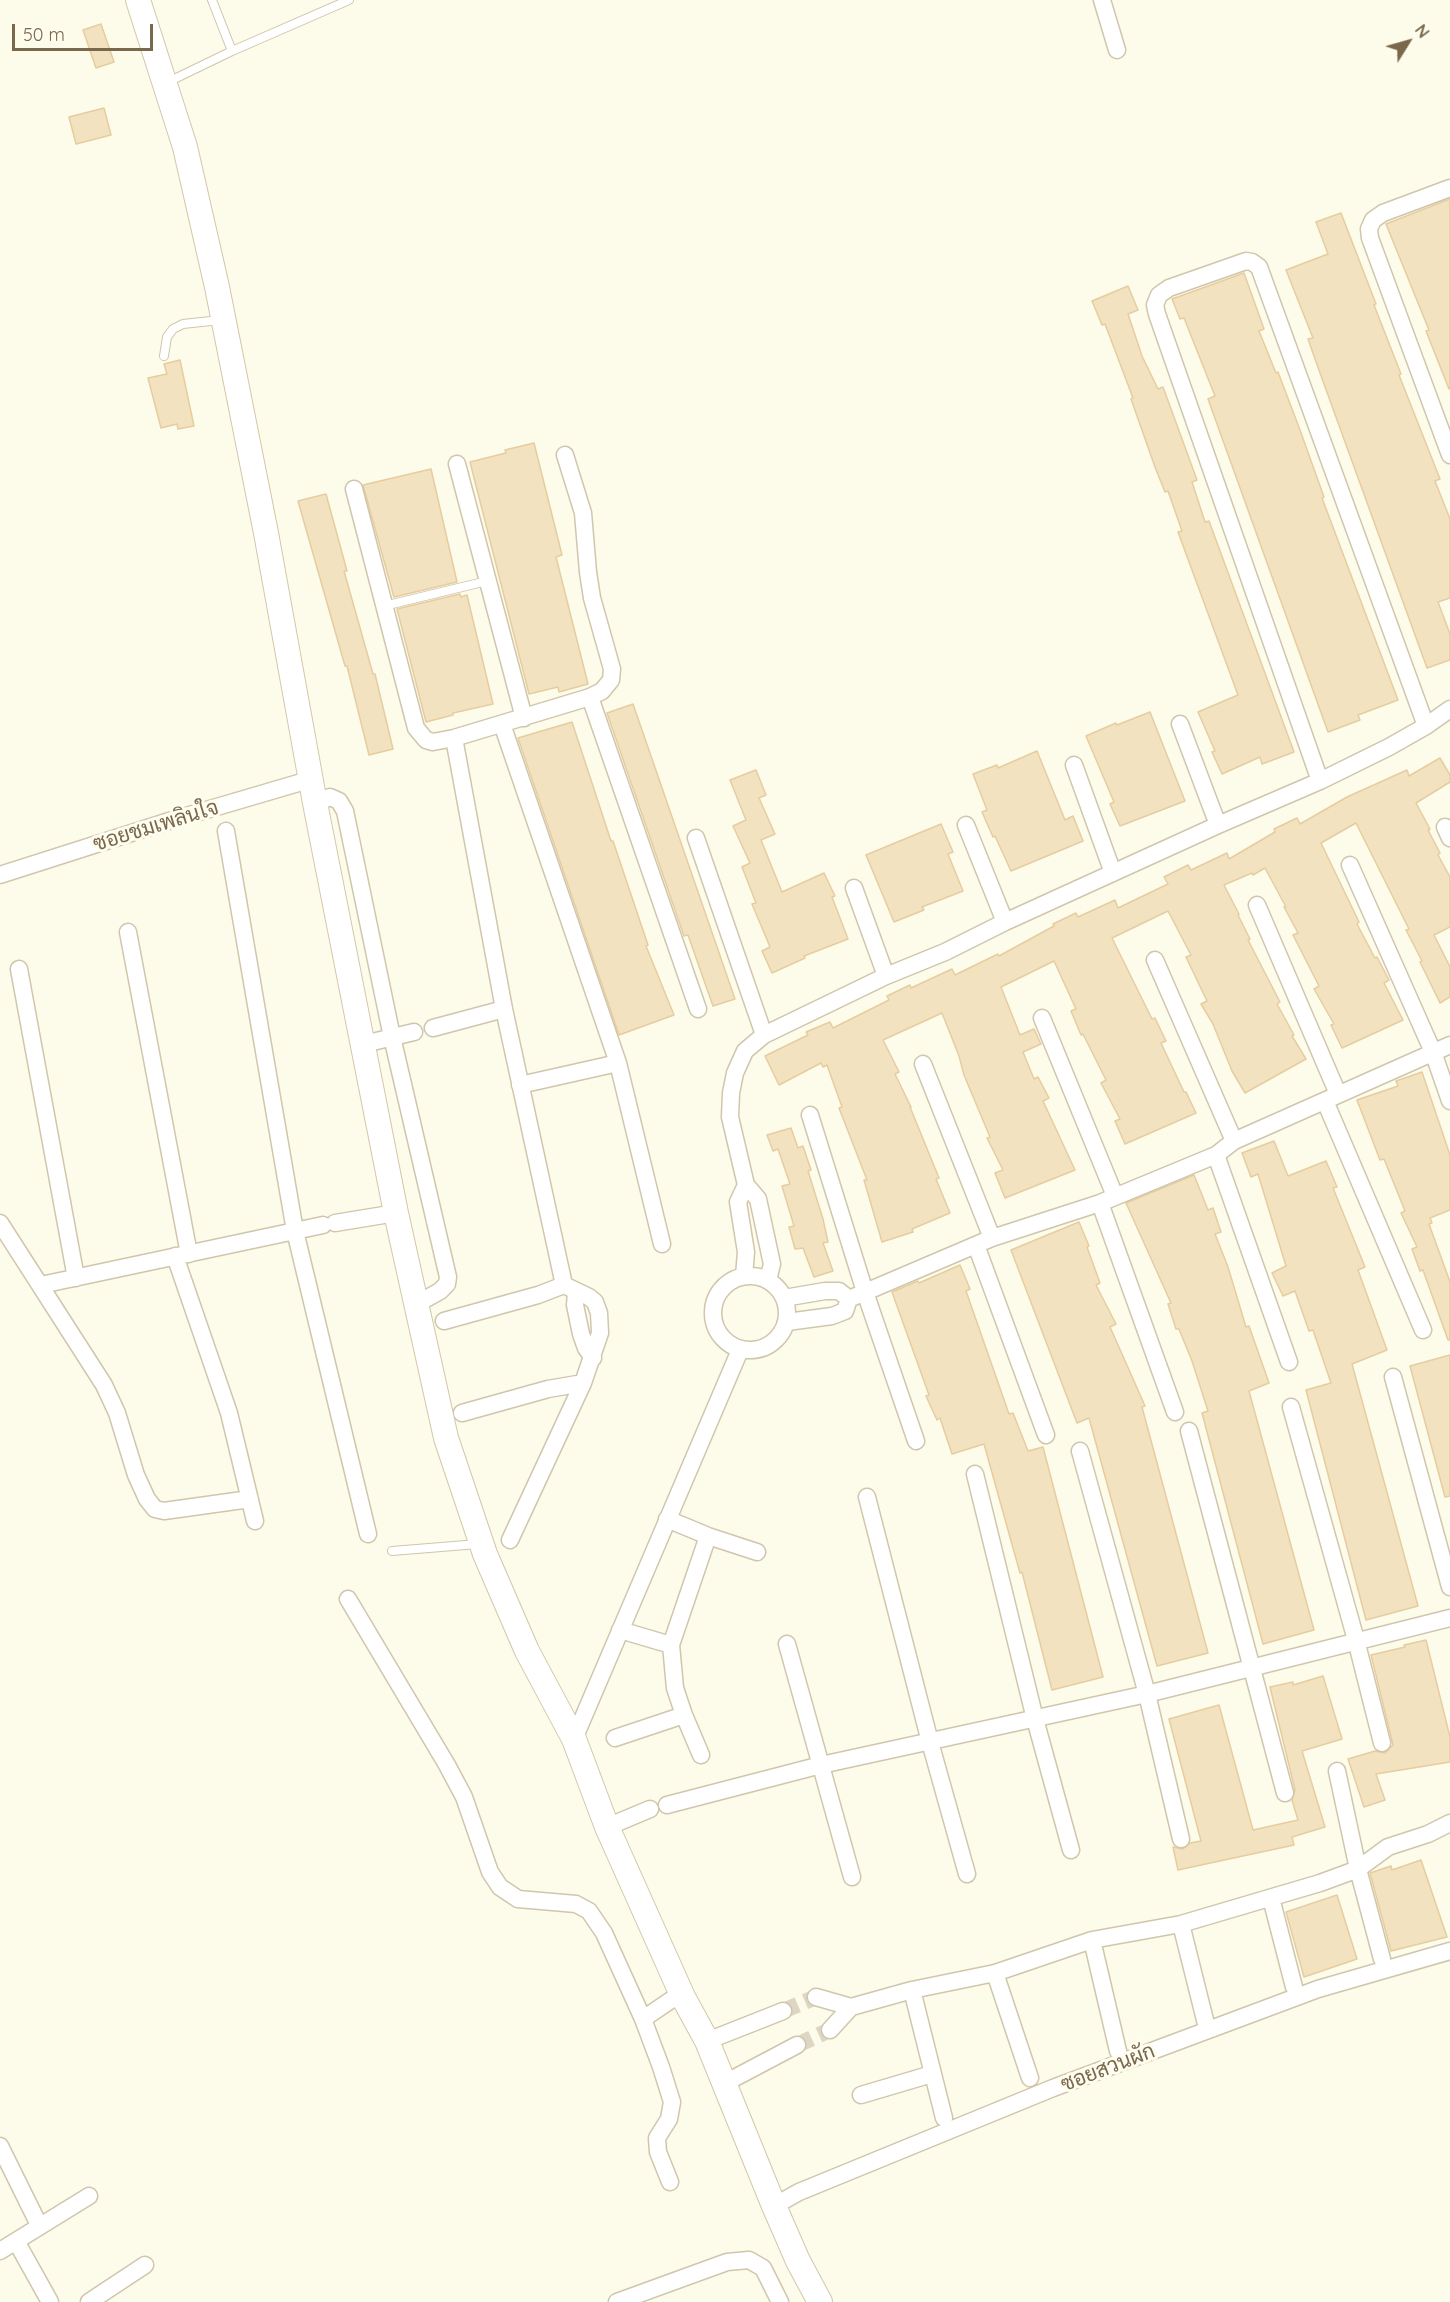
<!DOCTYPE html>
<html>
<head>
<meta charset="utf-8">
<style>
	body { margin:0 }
	#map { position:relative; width:1450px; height:2302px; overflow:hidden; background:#fdfbe9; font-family:Quicksand,sans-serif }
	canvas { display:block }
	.north { position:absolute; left:1378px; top:12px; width:60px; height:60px; -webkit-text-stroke:4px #fffdf0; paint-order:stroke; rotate:53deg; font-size:16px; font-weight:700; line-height:24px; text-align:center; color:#79684b }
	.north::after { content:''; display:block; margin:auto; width:21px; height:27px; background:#79684b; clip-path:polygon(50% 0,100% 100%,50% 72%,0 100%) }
	.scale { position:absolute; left:12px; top:24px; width:141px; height:27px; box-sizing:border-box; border:3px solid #79684b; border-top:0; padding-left:8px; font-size:18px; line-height:21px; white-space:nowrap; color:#79684b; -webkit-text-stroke:4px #fffdf0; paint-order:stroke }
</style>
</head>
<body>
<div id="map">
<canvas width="1450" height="2302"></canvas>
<div class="north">N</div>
<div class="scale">50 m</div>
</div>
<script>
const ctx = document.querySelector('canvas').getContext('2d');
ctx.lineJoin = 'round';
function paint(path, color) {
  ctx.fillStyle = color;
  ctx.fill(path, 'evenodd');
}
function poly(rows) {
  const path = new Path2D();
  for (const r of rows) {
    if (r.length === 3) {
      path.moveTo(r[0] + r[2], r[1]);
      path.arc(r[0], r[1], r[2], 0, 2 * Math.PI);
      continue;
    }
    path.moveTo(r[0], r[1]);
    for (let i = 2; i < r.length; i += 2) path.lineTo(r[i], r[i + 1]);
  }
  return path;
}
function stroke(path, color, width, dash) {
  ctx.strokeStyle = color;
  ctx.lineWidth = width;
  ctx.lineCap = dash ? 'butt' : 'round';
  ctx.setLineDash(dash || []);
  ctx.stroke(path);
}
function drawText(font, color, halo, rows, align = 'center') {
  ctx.font = font + ' Quicksand,Sarabun,sans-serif';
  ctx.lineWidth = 6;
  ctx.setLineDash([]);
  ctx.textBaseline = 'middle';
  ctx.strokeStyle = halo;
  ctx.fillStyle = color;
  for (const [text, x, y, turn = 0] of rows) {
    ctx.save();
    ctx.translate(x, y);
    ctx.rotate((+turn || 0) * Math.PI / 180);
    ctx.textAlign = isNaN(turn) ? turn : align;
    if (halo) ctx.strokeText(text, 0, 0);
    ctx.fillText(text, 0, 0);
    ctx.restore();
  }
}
const building = poly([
	[101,24,114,62,96,68,83,30,101,24],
	[104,108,111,135,76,144,69,117,104,108],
	[1450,199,1450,389,1449,389,1426,331,1429,330,1386,224,1450,199],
	[1341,213,1376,304,1374,305,1401,374,1399,375,1440,479,1435,481,1450,519,1450,598,1438,602,1450,634,1450,660,1427,668,1320,373,1308,339,1313,338,1286,270,1328,254,1316,222,1341,213],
	[1244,273,1264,329,1259,331,1276,373,1278,372,1300,430,1324,497,1322,498,1398,700,1358,715,1360,720,1328,732,1208,399,1215,396,1184,318,1180,319,1172,299,1244,273],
	[1128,286,1138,310,1128,314,1142,356,1158,389,1163,387,1197,480,1192,482,1205,522,1209,521,1294,752,1262,764,1260,757,1222,774,1212,752,1215,751,1198,712,1238,695,1178,532,1182,531,1168,491,1165,492,1155,467,1131,399,1133,398,1105,324,1102,325,1092,301,1128,286],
	[180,360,194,426,178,429,177,424,161,428,148,378,167,374,164,364,180,360],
	[534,443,562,555,556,557,588,684,559,692,558,687,529,694,470,462,506,453,505,450,534,443],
	[431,469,457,582,394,597,363,485,431,469],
	[326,494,347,571,344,571,373,674,375,674,393,749,369,755,347,666,345,666,298,501,326,494],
	[460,594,461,597,467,595,493,704,453,713,453,715,426,722,397,609,460,594],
	[633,704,735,999,713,1006,688,935,684,936,607,713,633,704],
	[1150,712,1185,801,1120,826,1110,804,1114,802,1086,736,1116,723,1117,725,1150,712],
	[572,722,611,841,613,841,648,945,646,946,674,1015,619,1035,518,738,572,722],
	[1037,751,1065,820,1073,816,1083,841,1011,871,995,836,993,837,982,812,987,810,973,774,997,765,998,768,1037,751],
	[1440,758,1450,775,1450,782,1416,803,1430,829,1428,830,1440,853,1438,855,1450,877,1450,927,1434,935,1450,967,1450,997,1440,1003,1420,962,1422,961,1406,930,1409,929,1356,823,1321,843,1359,922,1357,924,1375,958,1377,957,1389,980,1384,983,1403,1020,1342,1048,1331,1025,1334,1024,1314,989,1319,986,1293,935,1298,933,1284,907,1286,907,1265,868,1253,875,1252,873,1224,885,1239,914,1238,915,1250,939,1248,940,1280,1002,1277,1004,1294,1035,1292,1036,1306,1059,1245,1093,1232,1071,1213,1024,1201,1004,1207,1001,1186,957,1191,955,1168,911,1112,938,1152,1019,1155,1018,1166,1041,1161,1043,1184,1092,1186,1092,1196,1113,1125,1144,1115,1121,1120,1119,1101,1083,1106,1080,1083,1034,1081,1035,1071,1011,1076,1009,1054,961,1001,987,1020,1035,1034,1029,1041,1044,1023,1052,1034,1079,1038,1077,1049,1098,1043,1101,1075,1170,1005,1198,995,1173,1003,1170,987,1138,990,1137,964,1075,959,1056,942,1013,883,1040,899,1072,895,1074,911,1107,910,1107,939,1178,936,1179,950,1213,912,1229,913,1232,882,1242,864,1180,867,1180,839,1108,842,1107,827,1065,823,1067,821,1063,779,1085,765,1056,808,1035,806,1032,830,1022,833,1028,889,1000,887,996,910,985,911,988,952,969,955,975,998,954,999,956,1054,926,1053,924,1076,913,1078,917,1115,900,1118,908,1168,884,1164,877,1188,865,1191,870,1227,853,1229,859,1275,832,1274,829,1297,818,1300,824,1347,797,1407,770,1409,776,1440,758],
	[756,770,766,795,759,798,775,834,761,840,782,892,824,873,835,896,832,897,848,939,804,956,805,958,772,973,762,951,770,947,752,904,756,903,742,867,750,863,733,826,746,820,730,780,756,770],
	[941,824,953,852,948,854,963,891,922,907,924,910,894,922,866,855,941,824],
	[1422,1072,1450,1155,1450,1210,1430,1218,1432,1223,1429,1224,1450,1282,1450,1340,1448,1340,1423,1270,1420,1271,1412,1249,1417,1247,1401,1213,1405,1211,1384,1159,1380,1160,1357,1100,1398,1086,1396,1081,1422,1072],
	[791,1128,798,1148,803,1146,811,1170,808,1171,823,1219,828,1242,823,1243,833,1271,814,1277,803,1248,795,1249,789,1227,794,1226,782,1186,790,1184,778,1149,773,1151,767,1135,791,1128],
	[1274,1141,1288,1176,1326,1161,1337,1187,1333,1188,1365,1267,1358,1270,1387,1350,1352,1364,1418,1606,1366,1620,1306,1390,1331,1383,1313,1330,1309,1331,1295,1291,1283,1296,1272,1273,1286,1266,1258,1174,1251,1177,1242,1153,1274,1141],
	[1194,1175,1208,1210,1213,1208,1221,1232,1215,1234,1228,1267,1246,1327,1249,1326,1269,1383,1249,1391,1314,1630,1263,1644,1202,1413,1208,1411,1192,1361,1179,1329,1176,1329,1168,1304,1171,1303,1126,1203,1194,1175],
	[1079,1222,1089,1246,1087,1247,1100,1283,1096,1285,1116,1324,1110,1327,1145,1406,1142,1407,1208,1653,1157,1666,1089,1418,1077,1423,1011,1250,1079,1222],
	[960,1265,970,1289,966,1291,1009,1414,1013,1413,1028,1451,1043,1447,1103,1677,1052,1690,1022,1572,1020,1573,984,1444,952,1454,940,1418,937,1420,926,1396,929,1395,892,1292,918,1281,919,1283,960,1265],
	[1450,1355,1450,1496,1445,1497,1410,1366,1450,1355],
	[1426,1640,1450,1737,1450,1762,1376,1774,1385,1800,1364,1807,1348,1759,1375,1751,1385,1753,1393,1745,1371,1655,1405,1647,1404,1645,1426,1640],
	[1323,1676,1342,1739,1302,1751,1325,1827,1292,1837,1294,1845,1178,1870,1173,1847,1183,1849,1190,1843,1201,1841,1169,1719,1219,1705,1253,1830,1298,1820,1292,1800,1295,1790,1270,1687,1293,1682,1293,1685,1323,1676],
	[1421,1860,1447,1937,1391,1951,1370,1873,1391,1866,1392,1870,1421,1860],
	[1337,1895,1357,1959,1304,1977,1286,1912,1337,1895]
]);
paint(building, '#f3e2c0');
stroke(building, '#e6cda0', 1.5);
stroke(poly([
	[783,2011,816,1997],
	[797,2045,830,2030]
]), '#dcd6c2', 16, [16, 8]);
const lane = poly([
	[212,0,232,51],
	[168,82,232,51,349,0],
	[164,356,167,337,173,329,183,324,220,320],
	[384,606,487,581],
	[392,1551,478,1544]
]);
const street = poly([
	[1102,0,1117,50],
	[1450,188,1383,213,1373,220,1369,229,1370,238,1450,455],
	[457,464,524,718],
	[354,489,416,728,426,740,433,742,454,738,590,697,602,691,611,680,612,669,592,598,588,572,583,513,565,455],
	[590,697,698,1009],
	[502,724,618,1063,662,1244],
	[1180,724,1218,825],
	[1074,765,1113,873],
	[1320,781,1157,314,1155,305,1159,295,1169,288,1246,261,1252,262,1259,267,1426,726],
	[315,803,330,797,339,801,345,811,392,1037,448,1277,447,1284,440,1291,415,1305],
	[966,825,1005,922],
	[1445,827,1450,838],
	[226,831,295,1231,368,1534],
	[696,838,764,1035],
	[1350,865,1433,1052,1450,1101],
	[0,875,169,821,312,779],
	[854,888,886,976],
	[1257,905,1338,1094],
	[128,932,189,1254],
	[1155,960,1234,1141],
	[19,969,76,1278],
	[1042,1018,1115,1196],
	[433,1028,504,1009],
	[364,1044,414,1032],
	[923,1064,992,1238],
	[520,1085,618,1063],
	[1325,1101,1423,1330],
	[810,1115,865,1292,916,1441],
	[1216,1155,1289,1362],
	[1100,1203,1175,1412],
	[0,1223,104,1385,117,1413,136,1475,147,1499,155,1509,164,1511,250,1499],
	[335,1223,396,1213],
	[976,1245,1046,1435],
	[175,1256,229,1413,255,1521],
	[750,1313,37],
	[744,1276,746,1252,738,1202,746,1185],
	[768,1280,772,1264,758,1199,746,1185,730,1117,731,1093,735,1073,745,1051,764,1035,886,976,945,952,1005,922,1218,825,1320,781,1389,747,1426,726,1450,709],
	[41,1285,323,1225],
	[576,1292,575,1305,581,1334,586,1348,593,1358],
	[784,1298,825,1291,839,1291,849,1299],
	[444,1321,538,1295,564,1285,504,1009,454,738],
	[787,1322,832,1316,845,1311,849,1299,992,1238,1100,1203,1216,1155,1234,1141,1450,1045],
	[1393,1377,1450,1587],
	[1291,1407,1356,1640,1382,1743],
	[462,1413,548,1389,583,1383],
	[1189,1431,1285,1793],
	[1080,1451,1147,1694,1181,1839],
	[975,1474,1035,1719,1071,1850],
	[867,1497,930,1742,967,1874],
	[667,1519,708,1536,757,1552],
	[510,1540,583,1383,600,1333,599,1313,595,1302,589,1297,564,1285],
	[348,1599,447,1765,464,1797,490,1872,500,1887,518,1899,576,1904,589,1911,604,1933,643,2019,661,2067,672,2102,669,2119,657,2138,658,2152,670,2182],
	[620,1630,671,1645],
	[787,1644,852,1877],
	[615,1738,684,1715],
	[574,1739,740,1350],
	[701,1755,684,1715,675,1688,671,1645,708,1536],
	[1337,1771,1358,1869,1382,1959],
	[667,1805,821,1765,1147,1694,1450,1618],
	[607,1827,650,1809],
	[1271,1898,1294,1987],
	[1181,1924,1206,2024],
	[1092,1940,1118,2051],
	[995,1973,1030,2078],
	[912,1990,944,2118],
	[816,1997,851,2007,912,1990,995,1973,1092,1940,1181,1924,1320,1883,1358,1869,1388,1847,1428,1834,1450,1823],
	[643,2019,671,2000,683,1997],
	[830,2030,851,2007],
	[707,2041,783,2011],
	[725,2083,797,2045],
	[861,2095,932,2074],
	[0,2146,39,2225],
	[774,2206,799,2192,1053,2088,1318,1989,1450,1951],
	[16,2241,50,2302],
	[0,2251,89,2196],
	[89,2302,145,2265],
	[617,2302,727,2262,749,2260,763,2268,780,2302]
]);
const secondary = poly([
	[138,0,185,147,217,287,266,533,315,803,396,1213,446,1438,485,1554,527,1651,574,1739,607,1827,683,1997,707,2041,774,2206,798,2261,820,2302]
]);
stroke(lane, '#d0c6ad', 10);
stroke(street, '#d0c6ad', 19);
stroke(secondary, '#d3c7ab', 26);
stroke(lane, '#fff', 8);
stroke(street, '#fff', 16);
stroke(secondary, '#fff', 24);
drawText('21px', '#79684b', '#fffdf0', [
	["ซอยชมเพลินใจ",156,826,-17],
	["ซอยสวนผัก",1108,2068,-21]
]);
</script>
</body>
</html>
